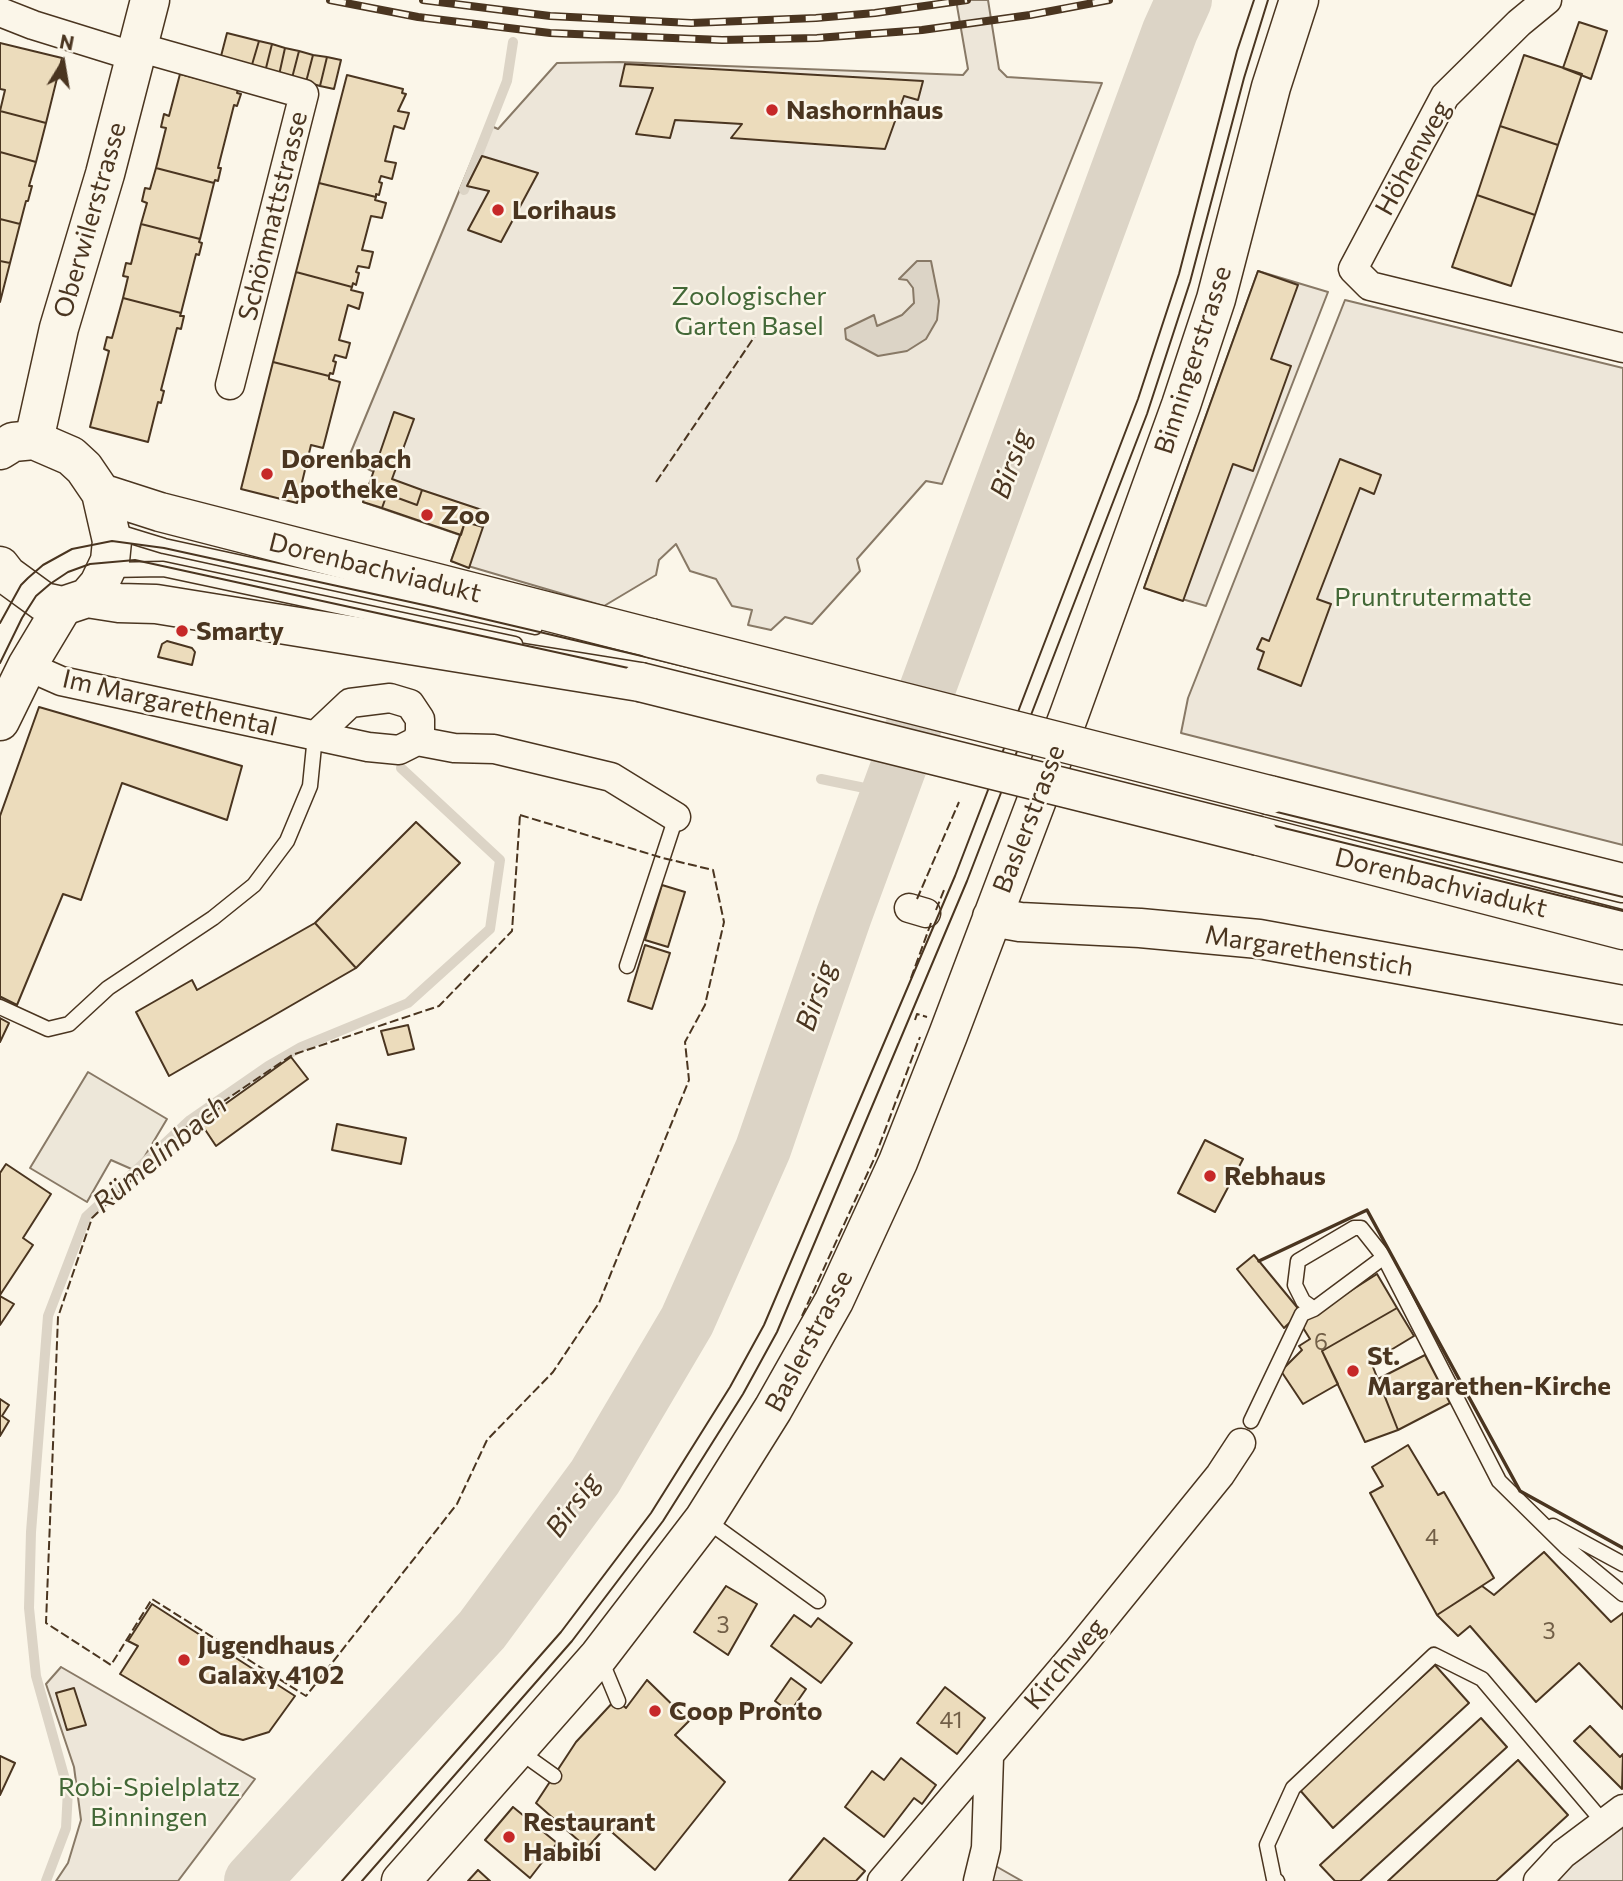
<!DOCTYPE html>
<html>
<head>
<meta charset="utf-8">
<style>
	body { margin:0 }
	#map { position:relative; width:1623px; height:1881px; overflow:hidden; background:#fbf6e9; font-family:Commissioner,sans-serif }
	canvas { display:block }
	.north { position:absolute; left:28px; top:28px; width:70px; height:70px; -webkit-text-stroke:5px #fbf6e9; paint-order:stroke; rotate:11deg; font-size:19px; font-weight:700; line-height:28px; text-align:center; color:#4a3520 }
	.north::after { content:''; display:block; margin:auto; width:24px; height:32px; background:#4a3520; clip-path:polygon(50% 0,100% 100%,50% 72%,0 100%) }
</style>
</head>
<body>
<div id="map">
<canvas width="1623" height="1881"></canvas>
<div class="north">N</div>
</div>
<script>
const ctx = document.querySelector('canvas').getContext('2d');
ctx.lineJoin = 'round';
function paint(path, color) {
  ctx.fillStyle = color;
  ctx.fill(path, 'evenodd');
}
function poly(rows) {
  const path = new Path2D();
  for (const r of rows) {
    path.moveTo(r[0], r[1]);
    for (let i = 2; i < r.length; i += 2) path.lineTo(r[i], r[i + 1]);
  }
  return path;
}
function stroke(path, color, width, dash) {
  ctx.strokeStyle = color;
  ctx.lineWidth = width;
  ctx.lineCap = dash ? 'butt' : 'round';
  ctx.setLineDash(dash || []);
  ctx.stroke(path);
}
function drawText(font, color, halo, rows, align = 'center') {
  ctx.font = font + ' Commissioner,sans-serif';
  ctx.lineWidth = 5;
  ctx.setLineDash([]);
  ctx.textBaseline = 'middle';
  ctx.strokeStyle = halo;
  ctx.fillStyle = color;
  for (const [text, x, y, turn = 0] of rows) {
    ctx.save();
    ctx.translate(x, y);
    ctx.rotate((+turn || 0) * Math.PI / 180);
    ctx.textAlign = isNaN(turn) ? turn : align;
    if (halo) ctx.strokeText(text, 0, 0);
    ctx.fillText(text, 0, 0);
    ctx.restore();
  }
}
const green = poly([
	[956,0,988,0,999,69,1007,77,1102,83,942,484,926,481,857,559,860,571,812,624,785,617,771,630,748,625,752,610,732,606,716,579,690,571,676,544,659,560,656,575,604,606,451,561,460,535,363,502,374,472,348,459,487,124,498,129,557,63,620,62,963,75,968,69,956,0],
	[1258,271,1328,292,1206,606,1144,588,1258,271],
	[1345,300,1623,368,1623,845,1181,733,1188,698,1345,300],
	[61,1667,255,1779,178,1881,56,1881,68,1863,81,1820,74,1767,46,1684,61,1667],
	[1623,1809,1623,1881,1538,1881,1623,1809],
	[992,1864,1022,1881,989,1881,992,1864]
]);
paint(green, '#ede6d9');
stroke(green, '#887966', 2);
const parking = poly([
	[88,1072,167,1119,136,1171,111,1160,87,1202,30,1168,88,1072]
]);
paint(parking, '#ede7d9');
stroke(parking, '#887966', 2);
const water = poly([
	[917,261,931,261,939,301,937,320,926,339,907,351,878,356,846,339,845,329,874,315,877,326,902,315,914,303,913,288,907,280,899,279,917,261]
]);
paint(water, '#dcd4c6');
stroke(water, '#887966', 2);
stroke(poly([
	[464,190,507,81,513,42],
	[821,779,889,793],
	[46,1881,66,1828,68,1790,36,1676,29,1608,31,1532,48,1316,86,1217,190,1120,268,1066,301,1047,408,1003,490,929,500,860,401,768]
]), '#dcd4c6', 10);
stroke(poly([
	[252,1881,482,1630,595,1477,687,1321,763,1149,844,915,1170,31,1184,0]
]), '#dcd4c6', 56);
const building = poly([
	[1579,22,1607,31,1591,79,1563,68,1579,22],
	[227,33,259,41,251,68,220,60,227,33],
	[259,41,272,44,265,72,251,68,259,41],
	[0,43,62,58,46,123,0,111,5,90,0,89,0,43],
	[272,44,285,48,279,75,265,72,272,44],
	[285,48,299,51,292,78,279,75,285,48],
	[299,51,313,55,306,82,292,78,299,51],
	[313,55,327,57,320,86,306,82,313,55],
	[1524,55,1582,74,1558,145,1500,126,1524,55],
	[327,57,341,60,334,89,320,86,327,57],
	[625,64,923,81,918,100,904,96,885,149,731,138,742,124,675,120,670,138,636,134,653,88,620,86,625,64],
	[180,74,238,89,237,93,241,94,237,106,234,105,218,168,221,168,218,181,215,180,214,183,156,168,166,128,161,127,164,114,169,116,180,74],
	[347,75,403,89,402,93,406,94,398,111,409,113,404,129,394,126,385,161,396,163,392,179,381,176,379,182,382,183,379,195,376,194,376,197,319,183,347,75],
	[0,111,46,123,36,162,0,152,0,111],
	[1500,126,1558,145,1535,215,1477,195,1500,126],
	[0,152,36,162,29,186,32,186,28,201,26,201,20,224,0,219,0,152],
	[482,156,538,173,501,242,468,230,489,191,467,186,482,156],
	[156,168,214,183,200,239,141,224,147,203,142,201,145,188,150,189,156,168],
	[319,183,376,197,375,200,386,203,382,218,371,216,362,250,373,252,369,268,358,266,356,272,359,273,356,285,353,283,352,287,296,272,319,183],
	[1477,195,1535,215,1511,286,1452,267,1477,195],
	[0,219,20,224,10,263,0,261,0,219],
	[141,224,200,239,199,242,202,243,199,255,196,254,181,313,123,298,128,277,123,276,126,263,131,264,141,224],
	[0,261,10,263,0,302,0,261],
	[1258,271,1298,285,1271,359,1291,366,1253,471,1233,464,1183,601,1144,588,1258,271],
	[296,272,352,287,351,290,363,293,359,309,348,305,339,340,350,343,346,358,335,355,333,361,336,362,333,374,330,373,329,376,273,362,296,272],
	[123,298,181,313,180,316,184,316,181,329,177,328,161,390,164,391,161,403,158,402,148,442,90,427,109,351,104,349,107,337,112,338,123,298],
	[273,362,329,376,329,379,340,382,323,448,311,445,297,503,241,489,273,362],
	[394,412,414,419,392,479,422,490,417,505,387,494,382,508,363,502,394,412],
	[1340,459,1381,475,1374,494,1360,488,1317,599,1331,604,1301,686,1258,669,1264,652,1257,649,1262,638,1269,641,1340,459],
	[422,490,488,512,483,527,465,522,461,535,382,508,387,494,417,505,422,490],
	[465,522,483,527,469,568,451,561,465,522],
	[167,641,192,648,195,652,192,665,158,657,162,644,167,641],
	[39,707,242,766,227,820,122,783,81,900,63,894,17,1005,1,997,0,999,0,816,39,707],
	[416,822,460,863,356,968,315,923,416,822],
	[662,885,685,892,668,947,645,940,662,885],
	[315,923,356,968,169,1076,136,1012,192,980,197,990,315,923],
	[645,945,670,953,652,1009,628,1001,645,945],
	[0,1018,9,1023,0,1042,0,1018],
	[408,1025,414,1049,388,1055,381,1031,408,1025],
	[291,1057,308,1079,216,1146,200,1122,291,1057],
	[337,1124,406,1138,401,1164,332,1150,337,1124],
	[1205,1140,1243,1159,1215,1212,1178,1193,1205,1140],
	[6,1164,51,1194,23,1238,33,1245,0,1295,0,1173,6,1164],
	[1254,1255,1301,1312,1284,1328,1237,1269,1254,1255],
	[1377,1274,1397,1308,1322,1351,1338,1384,1303,1404,1281,1371,1302,1350,1299,1346,1310,1339,1300,1323,1377,1274],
	[0,1296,14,1304,0,1325,0,1296],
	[1397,1308,1414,1336,1371,1362,1398,1430,1365,1442,1322,1351,1397,1308],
	[1425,1355,1450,1403,1398,1430,1378,1379,1425,1355],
	[0,1399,9,1405,2,1416,9,1421,0,1436,0,1399],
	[1408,1445,1438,1495,1444,1492,1494,1578,1437,1615,1370,1493,1383,1486,1372,1467,1408,1445],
	[1544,1552,1611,1622,1623,1613,1623,1709,1579,1663,1536,1702,1470,1626,1458,1636,1437,1615,1482,1586,1494,1595,1544,1552],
	[726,1586,757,1604,728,1655,694,1632,726,1586],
	[152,1604,295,1696,269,1732,243,1740,221,1734,120,1674,138,1646,128,1641,152,1604],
	[794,1615,811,1627,818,1618,852,1643,821,1683,771,1646,794,1615],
	[1435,1665,1469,1703,1333,1828,1299,1789,1435,1665],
	[791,1678,806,1689,790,1712,775,1701,791,1678],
	[647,1680,689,1721,675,1735,725,1782,655,1870,606,1827,587,1848,536,1803,576,1742,616,1699,626,1708,647,1680],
	[945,1687,985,1718,957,1754,917,1723,945,1687],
	[74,1688,86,1725,67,1730,56,1693,74,1688],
	[1481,1718,1507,1747,1360,1881,1335,1881,1320,1865,1481,1718],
	[1590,1726,1620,1757,1623,1754,1622,1789,1574,1741,1590,1726],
	[0,1756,15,1763,0,1795,0,1756],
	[901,1758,936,1785,922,1804,914,1798,884,1837,845,1807,872,1771,884,1780,901,1758],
	[1518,1760,1568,1815,1496,1881,1388,1881,1518,1760],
	[513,1807,557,1843,530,1878,485,1840,513,1807],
	[824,1838,865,1871,856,1881,789,1881,824,1838],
	[478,1870,490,1881,468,1881,478,1870]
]);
paint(building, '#ecdcbc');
stroke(building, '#4a3520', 2);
const lane = poly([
	[115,531,164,546,535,627],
	[109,570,163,569,515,644],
	[627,966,676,817],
	[0,1007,48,1029,69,1024,108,988,213,918,254,885,287,841,310,786,315,736],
	[1314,1309,1303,1301,1295,1285,1298,1261,1354,1228,1361,1228,1384,1257],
	[1251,1421,1302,1314,1314,1309,1384,1257,1499,1481,1566,1547,1623,1594],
	[706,1520,818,1601],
	[1553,1526,1623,1564],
	[601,1660,618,1701],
	[519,1751,554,1776],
	[1277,1881,1274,1879,1267,1845,1293,1788,1434,1655,1482,1679,1604,1823]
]);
const street = poly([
	[1547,0,1519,23,1445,96,1353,269,1370,286,1623,348],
	[0,12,33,25,136,57],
	[138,47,304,94,230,385],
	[27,666,61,681,368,747,399,750,417,741,454,748,494,749,611,777,676,817],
	[315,736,350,703,390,698,410,704,420,719,420,732,417,741],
	[909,908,926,913],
	[882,1881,1078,1650,1220,1475,1241,1443],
	[978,1881,986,1848,989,1757],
	[1538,1881,1563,1854,1623,1809]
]);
const secondary = poly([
	[34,440,59,328,105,174,150,0],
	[0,721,27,666,63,606],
	[992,917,1020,922,1140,928,1259,939,1623,1005],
	[401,1881,599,1656,704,1519,773,1409,834,1301,898,1162,948,1035,1069,715,1181,405,1216,299,1271,87,1299,0]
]);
const primary = poly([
	[0,450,13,442,34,440,71,456,84,468,101,493,112,541,110,561,99,584,87,598,63,606,44,602,7,575,0,566],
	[101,493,160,512,651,638],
	[87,598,119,603,156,604,640,682],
	[1269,795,1623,883],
	[1259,836,1623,930]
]);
stroke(lane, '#4a3520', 17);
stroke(street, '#4a3520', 31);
stroke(secondary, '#4a3520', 41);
stroke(primary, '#4a3520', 41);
stroke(lane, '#fbf6e9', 14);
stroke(street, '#fbf6e9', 28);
stroke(secondary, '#fbf6e9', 38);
stroke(primary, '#fbf6e9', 38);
stroke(poly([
	[0,623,21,585,28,578,43,565,72,549,112,541,164,548,433,607,646,657,1623,897],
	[0,663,22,618,36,596,50,584,68,572,90,564,135,560,642,671,1623,911],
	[342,1881,561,1632,651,1513,730,1387,764,1325,955,876,1138,399,1179,274,1237,51,1254,0],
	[362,1881,572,1641,663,1521,743,1394,777,1332,967,881,1147,414,1190,282,1244,78,1268,0]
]), '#4a3520', 2);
const rail = poly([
	[330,0,418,17,550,33,722,40,817,38,922,30,1030,15,1109,0],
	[423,0,550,16,691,23,816,18,875,13,967,0]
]);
stroke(rail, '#4a3520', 8);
stroke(rail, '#fbf6e9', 5, [16]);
const primaryBridge = poly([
	[651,638,1269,795],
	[640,682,1259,836]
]);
stroke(primaryBridge, '#4a3520', 41, []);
stroke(primaryBridge, '#fbf6e9', 38);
stroke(poly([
	[656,482,755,336],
	[520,815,663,858,713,870,724,922,705,1005,685,1042,689,1080,599,1303,553,1372,487,1440,457,1504,306,1696,152,1599,111,1665,46,1623,58,1317,92,1218,190,1124,292,1055,439,1006,512,931,520,815],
	[917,899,959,802],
	[936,910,944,890],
	[911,978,931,923],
	[915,1020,917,1014,927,1017],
	[802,1316,875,1157,920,1037]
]), '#4a3520', 2, [9, 3.5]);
stroke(poly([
	[1259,1261,1367,1210,1520,1491,1623,1548]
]), '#4a3520', 3.5);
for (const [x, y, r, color] of [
	[772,110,7,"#c62828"],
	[498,210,7,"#c62828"],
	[267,474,7,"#c62828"],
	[427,515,7,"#c62828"],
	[182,631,7,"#c62828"],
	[1210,1176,7,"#c62828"],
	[1353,1371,7,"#c62828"],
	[184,1660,7,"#c62828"],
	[655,1711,7,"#c62828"],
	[509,1837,7,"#c62828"]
]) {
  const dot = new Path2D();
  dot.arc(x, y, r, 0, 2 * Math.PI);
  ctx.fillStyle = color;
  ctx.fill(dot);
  stroke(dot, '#fbf6e9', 2.5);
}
drawText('23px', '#725f47', null, [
	["6",1321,1342],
	["4",1432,1537],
	["3",723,1625],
	["3",1549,1631],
	["41",951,1720]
]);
drawText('bold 26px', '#4a3520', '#fbf6e9', [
	["Nashornhaus",786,110],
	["Lorihaus",512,210],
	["Dorenbach",281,459],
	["Apotheke",281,489],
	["Zoo",441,515],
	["Smarty",196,631],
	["Rebhaus",1224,1176],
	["St.",1367,1356],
	["Margarethen-Kirche",1367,1386],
	["Jugendhaus",198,1645],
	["Galaxy 4102",198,1675],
	["Coop Pronto",669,1711],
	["Restaurant",523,1822],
	["Habibi",523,1852]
], 'left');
drawText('26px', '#4a3520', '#fbf6e9', [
	["Höhenweg",1413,158,-61],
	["Schönmattstrasse",273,216,-76],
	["Oberwilerstrasse",90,220,-74],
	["Binningerstrasse",1193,360,-72],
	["Dorenbachviadukt",375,568,14],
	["Im Margarethental",170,703,13],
	["Baslerstrasse",1029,819,-69],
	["Dorenbachviadukt",1441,883,14],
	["Margarethenstich",1309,951,9],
	["Baslerstrasse",809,1341,-62],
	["Kirchweg",1065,1664,-50]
]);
drawText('26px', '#436837', '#fbf6e9', [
	["Zoologischer",749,296],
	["Garten Basel",749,326],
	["Pruntrutermatte",1433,597],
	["Robi-Spielplatz",149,1787],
	["Binningen",149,1817]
]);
drawText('italic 28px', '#4a3520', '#fbf6e9', [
	["Birsig",1011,464,-70],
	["Birsig",816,996,-71],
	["Rümelinbach",160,1154,-40],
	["Birsig",573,1505,-54]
]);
</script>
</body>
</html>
